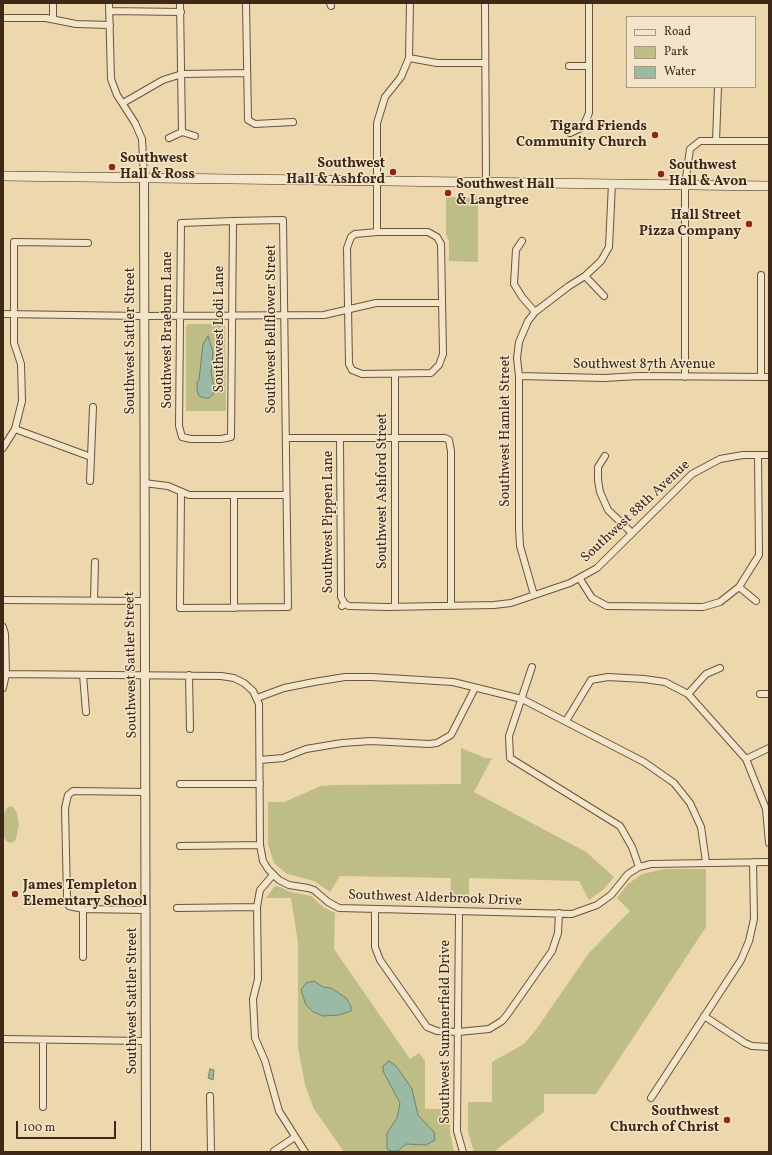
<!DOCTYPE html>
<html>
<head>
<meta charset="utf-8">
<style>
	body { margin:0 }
	#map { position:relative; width:772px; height:1155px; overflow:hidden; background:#edd7ad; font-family:Vollkorn,serif }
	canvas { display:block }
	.frame { position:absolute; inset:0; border:4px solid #3e2816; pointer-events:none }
	.legend { position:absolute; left:626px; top:16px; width:130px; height:72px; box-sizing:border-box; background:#f3e5ca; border:1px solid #ab9982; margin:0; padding:5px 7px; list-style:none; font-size:12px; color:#3e2816 }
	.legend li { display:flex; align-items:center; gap:8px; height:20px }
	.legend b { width:20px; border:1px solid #ab9982 }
	.scale { position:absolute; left:16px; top:1121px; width:100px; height:18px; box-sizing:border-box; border:2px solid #3e2816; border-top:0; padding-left:5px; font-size:12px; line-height:14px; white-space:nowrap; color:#3e2816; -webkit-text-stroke:3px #f3e5ca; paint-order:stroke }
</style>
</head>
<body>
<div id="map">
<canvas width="772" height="1155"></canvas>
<div class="frame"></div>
<ul class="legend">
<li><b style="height:5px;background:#f3e5ca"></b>Road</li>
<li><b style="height:11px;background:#bebd86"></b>Park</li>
<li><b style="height:11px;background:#9abaa6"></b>Water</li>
</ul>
<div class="scale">100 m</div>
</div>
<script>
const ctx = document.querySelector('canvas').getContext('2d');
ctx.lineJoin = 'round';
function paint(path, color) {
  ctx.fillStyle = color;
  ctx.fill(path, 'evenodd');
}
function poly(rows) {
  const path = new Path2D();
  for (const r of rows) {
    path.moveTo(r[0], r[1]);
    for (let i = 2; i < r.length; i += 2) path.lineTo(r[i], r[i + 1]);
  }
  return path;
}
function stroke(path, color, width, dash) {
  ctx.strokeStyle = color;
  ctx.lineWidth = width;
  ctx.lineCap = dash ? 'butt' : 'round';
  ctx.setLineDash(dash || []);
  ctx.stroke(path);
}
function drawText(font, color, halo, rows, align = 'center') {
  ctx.font = font + ' Vollkorn,serif';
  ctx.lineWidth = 3;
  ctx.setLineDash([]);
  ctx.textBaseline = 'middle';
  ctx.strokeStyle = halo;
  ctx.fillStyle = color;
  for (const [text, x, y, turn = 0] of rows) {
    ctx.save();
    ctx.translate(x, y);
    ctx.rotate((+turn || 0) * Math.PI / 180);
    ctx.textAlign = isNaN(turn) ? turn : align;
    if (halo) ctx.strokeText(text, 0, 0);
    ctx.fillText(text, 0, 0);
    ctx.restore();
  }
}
paint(poly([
	[446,197,478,198,478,262,449,261,449,242,446,234],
	[188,324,220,324,225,326,226,411,186,411,186,327],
	[461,748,485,758,492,758,474,792,586,852,614,877,604,889,589,900,579,881,469,878,469,903,450,902,451,878,340,876,330,892,314,881,287,874,274,863,268,844,268,802,284,802,321,786,336,785,461,784],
	[10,806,13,807,17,813,19,825,16,839,14,842,10,843,6,841,3,834,3,816,6,809],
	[665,869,706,869,706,927,596,1094,544,1094,544,1112,494,1152,474,1152,468,1132,468,1102,492,1102,492,1062,524,1044,535,1031,589,953,630,911,617,898,628,884,642,874],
	[277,886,291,892,311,896,323,907,335,913,334,949,410,1059,419,1053,425,1061,425,1109,449,1109,450,1133,454,1152,344,1152,314,1109,305,1085,298,1047,298,943,291,898,266,898,274,887]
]), '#bebd86');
const water = poly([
	[208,336,213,352,211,373,214,387,213,394,209,398,205,398,199,396,197,390,197,382,199,380,203,344,208,336],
	[314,981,323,987,331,988,346,998,351,1006,351,1011,339,1015,323,1016,313,1012,306,1005,301,990,306,983,314,981],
	[389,1061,397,1067,412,1089,418,1115,434,1132,435,1140,426,1145,406,1144,398,1151,391,1151,387,1149,387,1133,397,1118,400,1103,383,1071,383,1066,389,1061],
	[210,1069,214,1070,213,1080,208,1078,210,1069]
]);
paint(water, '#9abaa6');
stroke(water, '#75806c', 1);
const minor = poly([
	[53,3,53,19],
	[109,3,111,79,117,95,135,123,142,139,144,178],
	[180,3,182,132],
	[246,3,248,120,255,124,293,122],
	[330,3,331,6],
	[485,3,486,182],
	[109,11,181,12],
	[3,18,46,18,76,24,110,25],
	[409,58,437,63,485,63],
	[569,66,589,66],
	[123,103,163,80,182,74,246,73],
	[570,133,583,127,589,113,589,3],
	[169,138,182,132,195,136],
	[716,141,718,87],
	[377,232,428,232,437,237,441,244,443,354,439,365,431,373,362,374,352,370,349,364,347,248,351,237,355,234,377,232],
	[377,232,377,123,385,97,401,77,409,58,410,3],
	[522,241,516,250,514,284,522,297,535,312],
	[761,275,761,377],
	[585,276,604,296],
	[3,314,143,316,324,315,376,303,442,303],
	[395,375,395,607],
	[519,376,604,378,639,376,769,377],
	[685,377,685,185,690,149,700,141,769,141],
	[15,429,91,457],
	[286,438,445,438,449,440,451,451,451,606],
	[340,438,341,597,345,604],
	[3,448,15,429,22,401,21,364,14,343,14,242,88,243],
	[605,456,598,467,598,480,600,492,608,510,632,533],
	[90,481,93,407],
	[144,483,168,486,189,495,286,495],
	[181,493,180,608,288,607,283,220,233,221,181,223,179,426,182,437,191,439,221,439,231,437,233,221],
	[234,495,234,608],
	[580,579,592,598,607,606,703,607,720,602,739,587,759,555,758,455],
	[739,587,756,601],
	[534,595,520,546,519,528,519,376,517,358,519,342,528,321,535,312,569,286,585,276,601,261,609,247,612,183],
	[3,600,144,601],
	[94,601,95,562],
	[342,606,345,604,349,606,387,607,494,605,511,603,570,583,597,568,692,474,720,459,743,455,769,455],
	[3,627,5,634,6,674,3,688],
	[532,667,509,736,510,758,620,826,632,847,639,867],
	[3,674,221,676,234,678,244,683,253,691,259,704,260,845,263,861,268,869,279,880,289,885,308,888,314,890,328,902,339,908,572,914,597,905,611,895,628,874,639,867,651,864,769,862],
	[83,675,86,712],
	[189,675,190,729],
	[688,694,706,674,720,668],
	[760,694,769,694],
	[257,698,284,688,314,682,345,677,372,677,453,682,522,699,644,762,674,783,690,803,701,827,706,862],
	[566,721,591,680,608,677,644,679,665,682,688,694,746,759,766,809,769,843],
	[746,759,769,748],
	[260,760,283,758,306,749,342,743,371,741,429,744,437,743,451,735,475,688],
	[180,784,260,784],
	[146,792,73,791,68,795,65,808,67,897,69,906,83,909,146,910],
	[180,846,260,845],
	[273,875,260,890,257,907,258,979,253,999,255,1038,265,1061,279,1111,305,1152],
	[177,908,257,907],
	[83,909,83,957],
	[375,909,375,947,380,960,427,1027,437,1031,458,1032,489,1029,502,1021,507,1015,552,951,558,933,559,913],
	[459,912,457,1131,463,1152],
	[704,1016,745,1043,752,1046,769,1047],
	[3,1039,146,1041],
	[43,1040,43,1107],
	[210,1096,211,1152],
	[651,1098,741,960,749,941,754,919,753,862],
	[274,1151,295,1137]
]);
const tertiary = poly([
	[144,178,146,1152]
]);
const secondary = poly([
	[3,176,769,186]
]);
stroke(minor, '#6a543c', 8);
stroke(tertiary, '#6a543c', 10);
stroke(secondary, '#3e2816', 10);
stroke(minor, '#f3e5ca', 6);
stroke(tertiary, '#f3e5ca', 8);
stroke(secondary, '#f3e5ca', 9);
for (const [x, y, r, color] of [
	[655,135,4,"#8f2418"],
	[112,167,4,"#8f2418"],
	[393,172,4,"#8f2418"],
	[661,174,4,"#8f2418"],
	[448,193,4,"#8f2418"],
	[749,224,4,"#8f2418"],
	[15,894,4,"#8f2418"],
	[727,1120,4,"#8f2418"]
]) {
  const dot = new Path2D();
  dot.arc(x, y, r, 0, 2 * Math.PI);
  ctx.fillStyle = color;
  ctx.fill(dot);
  stroke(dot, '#f3e5ca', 1.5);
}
drawText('bold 14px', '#3e2816', '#f3e5ca', [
	["Tigard Friends",647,127],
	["Community Church",647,143],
	["Southwest",120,159,"left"],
	["Hall & Ross",120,175,"left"],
	["Southwest",385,164],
	["Hall & Ashford",385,180],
	["Southwest",669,166,"left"],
	["Hall & Avon",669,182,"left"],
	["Southwest Hall",456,185,"left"],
	["& Langtree",456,201,"left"],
	["Hall Street",741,216],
	["Pizza Company",741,232],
	["James Templeton",23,886,"left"],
	["Elementary School",23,902,"left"],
	["Southwest",719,1112],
	["Church of Christ",719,1128]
], 'right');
drawText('14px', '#3e2816', '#f3e5ca', [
	["Southwest Lodi Lane",220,329,-90],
	["Southwest Bellflower Street",272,329,-90],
	["Southwest Braeburn Lane",168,330,-90],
	["Southwest Sattler Street",131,341,-90],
	["Southwest 87th Avenue",644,365],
	["Southwest Hamlet Street",506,431,-90],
	["Southwest Ashford Street",383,491,-90],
	["Southwest 88th Avenue",636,512,-43],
	["Southwest Pippen Lane",329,522,-90],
	["Southwest Sattler Street",132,665,-91],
	["Southwest Alderbrook Drive",435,899,2],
	["Southwest Sattler Street",133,1001,-90],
	["Southwest Summerfield Drive",446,1032,-90]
]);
</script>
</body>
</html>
